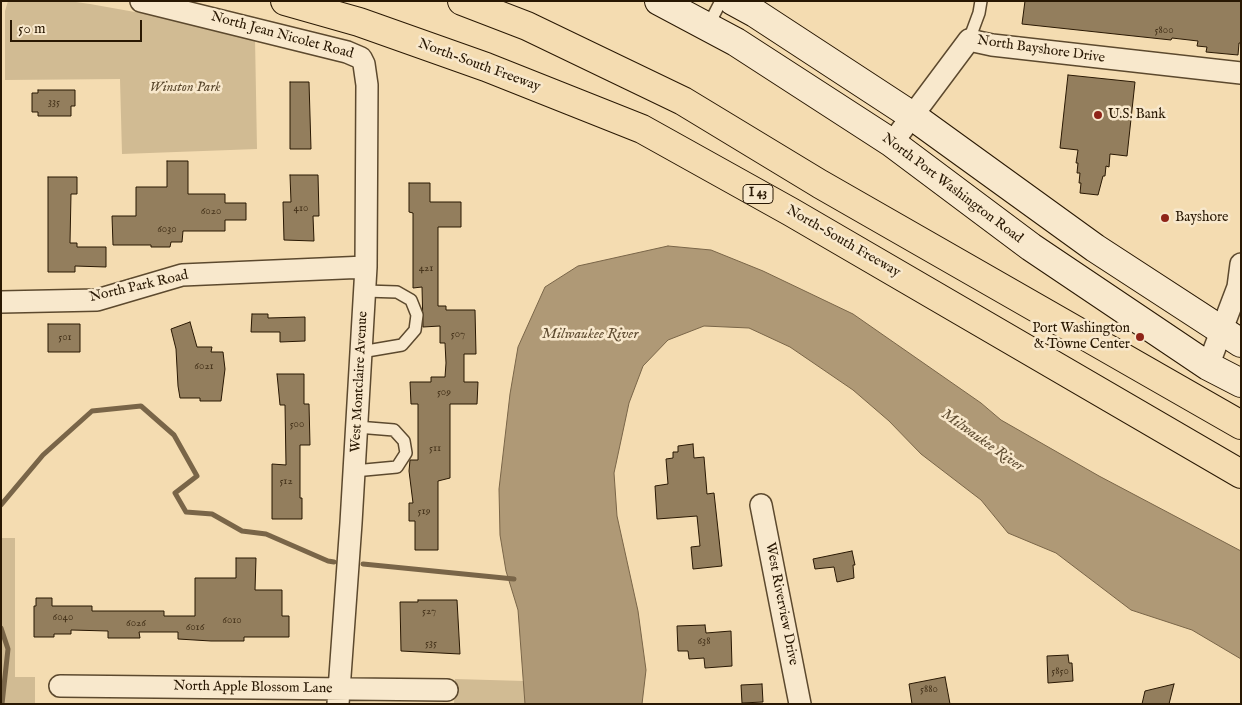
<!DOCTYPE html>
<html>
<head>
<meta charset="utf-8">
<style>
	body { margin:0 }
	#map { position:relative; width:1242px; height:705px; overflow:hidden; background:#f4dcb1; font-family:"IM FELL English",serif }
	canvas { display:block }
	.frame { position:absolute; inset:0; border:2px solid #291803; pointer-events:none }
	.scale { position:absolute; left:10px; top:20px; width:132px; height:22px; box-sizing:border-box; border:2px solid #291803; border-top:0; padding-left:6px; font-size:15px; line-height:18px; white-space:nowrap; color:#291803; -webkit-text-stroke:4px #f8e8cc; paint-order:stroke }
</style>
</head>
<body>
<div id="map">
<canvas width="1242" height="705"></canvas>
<div class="frame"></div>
<div class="scale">50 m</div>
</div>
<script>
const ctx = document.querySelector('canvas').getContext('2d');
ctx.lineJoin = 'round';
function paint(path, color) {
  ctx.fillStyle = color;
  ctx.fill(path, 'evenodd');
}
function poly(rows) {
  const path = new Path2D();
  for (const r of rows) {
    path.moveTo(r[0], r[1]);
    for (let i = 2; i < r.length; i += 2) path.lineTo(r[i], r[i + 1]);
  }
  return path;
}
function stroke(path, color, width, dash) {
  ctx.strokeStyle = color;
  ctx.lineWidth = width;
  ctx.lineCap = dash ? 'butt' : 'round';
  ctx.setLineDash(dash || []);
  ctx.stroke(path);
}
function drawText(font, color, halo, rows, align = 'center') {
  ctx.font = font + ' "IM FELL English",serif';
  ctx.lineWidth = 5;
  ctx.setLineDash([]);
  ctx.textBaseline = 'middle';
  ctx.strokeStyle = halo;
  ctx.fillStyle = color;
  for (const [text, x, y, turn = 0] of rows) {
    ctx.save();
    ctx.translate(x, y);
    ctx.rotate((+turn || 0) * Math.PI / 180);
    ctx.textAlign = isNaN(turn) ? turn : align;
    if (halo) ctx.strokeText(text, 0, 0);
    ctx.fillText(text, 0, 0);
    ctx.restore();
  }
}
paint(poly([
	[8,1,69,1,90,4,163,17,255,38,257,149,122,154,120,79,5,80,5,11],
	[1,538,15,538,15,677,35,677,35,704,1,704],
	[455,679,524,681,525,704,454,703]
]), '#d1bb93');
const water = poly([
	[668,246,711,250,763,271,853,314,981,403,1001,420,1099,476,1241,551,1241,659,1192,630,1131,610,1056,553,1008,533,981,500,921,454,889,421,853,390,790,347,749,328,704,326,668,340,643,366,629,403,614,473,617,516,638,611,646,670,642,704,525,704,518,610,506,571,500,535,499,489,510,394,518,347,545,287,578,266,668,246]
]);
paint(water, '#af9976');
stroke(water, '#796548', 1);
stroke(poly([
	[1,505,43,455,92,411,141,406,174,435,197,476,175,493,186,512,212,514,242,531,266,534,328,561,334,562],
	[363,564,514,579],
	[1,628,8,649,2,704]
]), '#796548', 5);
const building = poly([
	[1025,1,1241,1,1241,43,1239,43,1238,55,1206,52,1207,47,1197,46,1198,41,1172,38,1171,40,1022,24,1025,1],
	[1068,75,1135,82,1127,156,1110,154,1109,167,1106,166,1105,176,1103,176,1098,195,1080,193,1081,183,1079,183,1080,173,1077,173,1078,163,1076,163,1078,150,1060,148,1068,75],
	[290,82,309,82,311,149,290,149,290,82],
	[38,90,75,90,75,106,71,106,71,116,38,116,38,112,32,112,32,93,38,93,38,90],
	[167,161,188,161,188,194,225,194,225,203,246,203,246,220,225,220,225,231,183,231,182,242,171,242,170,247,151,247,151,245,113,245,112,216,136,216,136,187,167,187,167,161],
	[290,175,318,175,319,216,313,216,314,241,284,240,283,202,291,202,290,175],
	[48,177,77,177,77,194,71,194,70,243,77,243,77,247,106,247,106,267,75,266,75,272,48,272,48,177],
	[409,183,430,183,430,202,461,202,461,227,438,227,438,306,446,306,446,310,475,310,476,354,464,354,464,382,478,382,477,404,450,404,450,478,438,481,438,550,415,550,415,521,409,521,409,503,413,503,409,471,410,460,418,460,418,404,411,404,410,382,431,382,431,377,445,377,446,363,445,343,440,343,440,326,423,327,422,287,413,288,413,213,409,212,409,183],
	[252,314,268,314,268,318,305,317,305,341,280,342,280,332,251,332,252,314],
	[190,322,197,347,212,347,211,352,223,352,225,369,221,401,200,401,200,398,180,398,178,386,176,349,171,329,190,322],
	[48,324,80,324,80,352,48,352,48,324],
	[277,374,304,374,304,404,309,404,310,445,300,445,300,498,302,498,302,519,272,519,272,464,286,465,285,405,280,405,277,374],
	[693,444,694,458,704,457,707,494,714,493,722,566,693,569,691,547,700,546,697,516,657,519,655,486,668,484,666,459,673,458,673,452,678,452,678,446,693,444],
	[852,551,855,565,853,565,854,578,837,582,834,567,815,569,813,559,852,551],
	[236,558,256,558,255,590,282,590,282,616,289,616,289,637,244,637,244,641,211,641,178,639,178,632,139,632,140,638,108,638,108,631,71,630,71,634,54,634,54,637,34,637,34,606,36,606,36,598,52,598,52,606,92,606,92,611,164,611,164,616,195,616,195,578,236,578,236,558],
	[418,600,457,600,460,654,401,651,400,602,418,602,418,600],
	[705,625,706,633,731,631,732,666,705,668,704,658,689,659,688,651,678,651,677,626,705,625],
	[1068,655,1069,663,1072,663,1073,681,1048,683,1047,656,1068,655],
	[945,677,950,704,912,704,909,684,945,677],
	[762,684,763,702,742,703,741,685,762,684],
	[1174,684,1169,704,1142,704,1145,691,1174,684]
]);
paint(building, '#937e5d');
stroke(building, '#291803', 1);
const service = poly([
	[708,26,721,1],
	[969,40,979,13,981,1],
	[361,352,402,345,415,330,417,315,411,300,397,292,365,291],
	[354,471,397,467,406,453,404,441,394,430,357,427]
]);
const minor = poly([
	[141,1,347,52,361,58,364,64,367,85,366,267,351,523,338,704],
	[892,143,969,40,992,45,1241,73],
	[1,302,97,300,182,275,366,267],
	[1208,366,1238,287,1241,264],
	[761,505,800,704],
	[60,686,447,690]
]);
const secondary = poly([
	[659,1,736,42,892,143,1031,247,1208,366,1241,383],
	[733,1,755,13,911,115,1095,248,1241,343]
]);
const motorway = poly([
	[285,1,359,22,486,67,642,129,791,212,1241,474],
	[462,1,527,26,683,101,820,184,1241,425]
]);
stroke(service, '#5c492e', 14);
stroke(minor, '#5c492e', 24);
stroke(secondary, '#291803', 30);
stroke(motorway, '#291803', 30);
stroke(service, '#f8e8cc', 11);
stroke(minor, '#f8e8cc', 21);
stroke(secondary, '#f8e8cc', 28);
stroke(motorway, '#f4dcb1', 28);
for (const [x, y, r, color] of [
	[1098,115,5,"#8f2418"],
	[1165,218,5,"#8f2418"],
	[1140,337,5,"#8f2418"]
]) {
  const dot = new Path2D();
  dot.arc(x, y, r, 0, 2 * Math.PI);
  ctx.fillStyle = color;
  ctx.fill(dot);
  stroke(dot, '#f8e8cc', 2);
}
drawText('11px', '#44321a', null, [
	["5800",1164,31],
	["335",54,103],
	["410",301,209],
	["6020",211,212],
	["6030",167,230],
	["421",426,269],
	["507",458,335],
	["501",65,338],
	["6021",204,367],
	["509",444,393],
	["500",297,425],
	["511",435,449],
	["512",286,482],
	["519",424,512],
	["527",429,612],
	["6040",63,618],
	["6010",232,621],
	["6026",136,624],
	["6016",195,628],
	["638",704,642],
	["535",431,644],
	["5850",1060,672],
	["5880",929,690]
]);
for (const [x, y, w] of [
	[758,194,30]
]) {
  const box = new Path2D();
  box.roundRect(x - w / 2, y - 9.5, w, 19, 4);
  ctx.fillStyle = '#f8e8cc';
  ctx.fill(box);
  stroke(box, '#291803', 1);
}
drawText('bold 12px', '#291803', null, [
	["I 43",758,194]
]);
drawText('14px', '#291803', '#f8e8cc', [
	["North Jean Nicolet Road",282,36,15],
	["North Bayshore Drive",1041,50,8],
	["North-South Freeway",479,66,20],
	["North Port Washington Road",952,189,37],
	["North-South Freeway",843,242,30],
	["North Park Road",139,287,-13],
	["West Montclaire Avenue",360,382,-87],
	["West Riverview Drive",781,604,79],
	["North Apple Blossom Lane",253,688,1]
]);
drawText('italic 14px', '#5b492e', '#f8e8cc', [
	["Winston Park",185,88]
]);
drawText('14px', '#291803', '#f8e8cc', [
	["U.S. Bank",1108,115],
	["Bayshore",1175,218],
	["Port Washington",1130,329,"right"],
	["& Towne Center",1130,345,"right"]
], 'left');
drawText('italic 15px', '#5f4c31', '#f8e8cc', [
	["Milwaukee River",590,335],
	["Milwaukee River",982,441,35]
]);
</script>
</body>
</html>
